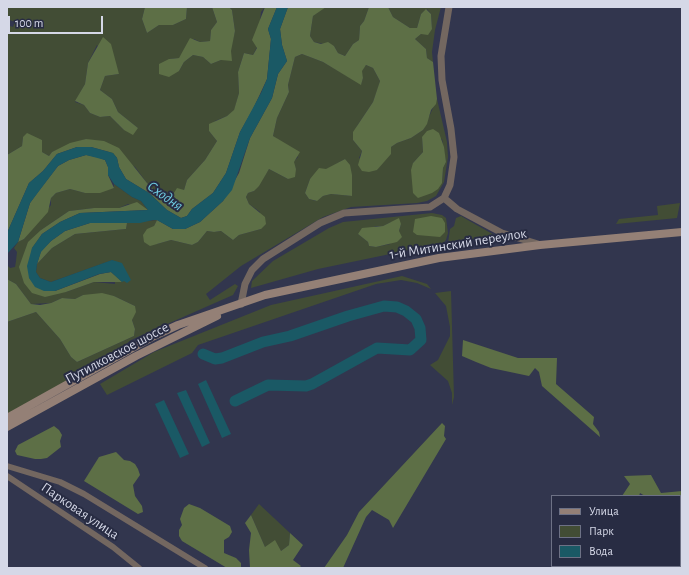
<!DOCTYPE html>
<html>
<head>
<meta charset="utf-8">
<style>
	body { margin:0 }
	#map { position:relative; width:689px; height:575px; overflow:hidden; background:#32364e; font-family:"Alegreya Sans",sans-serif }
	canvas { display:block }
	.frame { position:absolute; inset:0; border:8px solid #d5d8e7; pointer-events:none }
	.legend { position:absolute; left:551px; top:495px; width:130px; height:72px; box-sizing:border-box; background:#282c43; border:1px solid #6d7185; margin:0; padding:5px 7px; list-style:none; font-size:12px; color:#d5d8e7 }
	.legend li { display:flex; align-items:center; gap:8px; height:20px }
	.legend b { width:20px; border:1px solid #6d7185 }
	.scale { position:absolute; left:8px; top:16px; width:95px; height:18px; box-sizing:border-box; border:2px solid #d5d8e7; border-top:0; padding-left:5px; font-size:12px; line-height:14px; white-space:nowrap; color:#d5d8e7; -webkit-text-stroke:3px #282c43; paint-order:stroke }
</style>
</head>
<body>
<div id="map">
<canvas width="689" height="575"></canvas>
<div class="frame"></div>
<ul class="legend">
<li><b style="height:5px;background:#948076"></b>Улица</li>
<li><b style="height:11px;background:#424d35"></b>Парк</li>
<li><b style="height:11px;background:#1a5965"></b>Вода</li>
</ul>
<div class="scale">100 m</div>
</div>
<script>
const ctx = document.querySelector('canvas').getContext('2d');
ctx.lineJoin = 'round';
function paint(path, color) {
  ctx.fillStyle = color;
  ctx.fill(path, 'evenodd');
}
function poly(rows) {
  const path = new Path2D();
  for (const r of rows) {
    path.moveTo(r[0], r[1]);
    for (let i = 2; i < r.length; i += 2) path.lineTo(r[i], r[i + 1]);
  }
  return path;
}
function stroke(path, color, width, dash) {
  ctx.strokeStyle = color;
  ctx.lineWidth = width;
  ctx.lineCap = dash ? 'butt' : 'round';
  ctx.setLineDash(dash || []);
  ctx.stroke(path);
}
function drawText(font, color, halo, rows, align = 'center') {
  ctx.font = font + ' "Alegreya Sans",sans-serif';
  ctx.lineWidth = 4;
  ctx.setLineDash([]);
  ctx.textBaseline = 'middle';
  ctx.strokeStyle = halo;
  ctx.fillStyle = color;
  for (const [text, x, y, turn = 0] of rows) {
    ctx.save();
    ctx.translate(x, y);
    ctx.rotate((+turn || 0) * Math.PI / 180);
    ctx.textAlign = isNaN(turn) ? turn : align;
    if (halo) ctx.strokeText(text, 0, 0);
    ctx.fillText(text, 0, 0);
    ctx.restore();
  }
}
paint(poly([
	[7,7,145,7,142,19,147,33,159,25,173,25,186,19,187,7,212,7,217,22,211,30,210,41,200,42,194,39,179,58,169,59,179,71,184,62,193,55,203,57,211,64,221,60,230,51,235,31,232,10,229,7,265,7,261,12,257,47,253,55,244,53,238,72,239,93,234,111,227,116,215,121,209,131,217,141,205,160,187,180,184,190,169,201,163,198,147,183,135,167,86,139,52,152,49,156,42,152,42,140,23,137,22,146,7,155,7,25,13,27,15,22,7,19],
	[97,45,119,74,105,76,100,90,112,99,118,112,138,128,124,130,110,116,100,117,90,113,84,105,75,102,85,84,88,63],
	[324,7,369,7,364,21,360,26,359,40,353,44,345,56,338,53,334,46,314,42,310,36,313,16],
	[388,7,441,7,435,30,432,52,433,62,427,58,426,49,415,39,421,34,428,34,432,28,431,14,427,9,421,14,417,28,410,28,393,17],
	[302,54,323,62,361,84,363,78,361,71,366,65,373,68,380,81,378,88,373,102,357,126,353,140,362,151,359,158,377,170,391,147,397,143,411,138,423,130,437,99,447,142,448,157,444,182,436,196,427,201,417,203,351,207,323,217,241,266,206,294,210,300,235,284,238,286,233,295,131,340,120,349,36,400,7,414,7,322,36,312,60,339,71,357,77,362,134,336,135,329,132,320,135,306,114,296,83,295,75,299,62,298,51,303,31,304,16,284,7,279,7,265,10,268,15,267,16,261,17,252,14,248,18,242,24,239,51,205,51,198,56,193,70,189,85,193,114,188,114,184,132,197,141,201,148,210,128,204,119,208,94,208,69,211,41,230,32,293,66,292,94,282,115,284,113,260,51,282,40,278,36,272,37,264,52,248,75,234,126,229,127,223,157,220,154,226,157,244,171,240,192,245,198,242,207,231,214,232,221,231,233,240,239,235,261,229,260,212,249,204,246,197,248,193,254,191,269,169,288,179,296,169,293,162,298,157,273,136,277,118,289,92,288,85,295,57],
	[422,137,442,139,446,162,443,168,442,183,413,163,423,152],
	[345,159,352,196,331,194,323,196,316,201,309,199,305,193,310,179],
	[680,203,677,218,616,224,619,219,658,215,657,206],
	[432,213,442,215,446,218,448,233,446,240,443,243,318,269,251,288,252,281,273,261,329,228,343,222],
	[391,222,401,224,399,231,390,244,376,247,369,246,368,242,358,234,376,226,383,226],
	[461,216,466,219,496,236,448,243,450,229,454,226,456,218],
	[402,276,427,284,431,289,417,283,401,280,376,284,198,345,192,353,107,395,100,384,154,352,271,305],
	[451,291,454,397,452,405,452,393,448,381,430,365,438,360,450,336,450,327,446,306,435,293],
	[259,504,290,533,289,545,281,551,265,547,251,515]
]), '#424d35');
paint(poly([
	[145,7,187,7,186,19,173,25,159,25,147,33,142,19],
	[212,7,229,7,232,10,235,31,231,51,232,61,221,60,211,64,203,57,193,55,184,62,179,71,169,77,159,74,159,64,169,59,179,58,190,38,200,42,210,41,211,30,217,22],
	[265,7,277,7,268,29,271,39,267,79,253,109,240,132,226,173,213,193,192,209,187,216,181,218,167,210,149,193,126,179,119,167,117,158,113,153,91,147,77,147,57,154,43,171,29,183,7,233,7,155,22,146,23,137,27,133,42,140,42,152,49,156,52,152,70,143,86,139,104,141,119,148,147,183,163,198,169,201,177,188,184,190,187,180,205,160,217,141,209,131,209,124,227,116,234,110,239,93,238,72,244,53,253,55,257,48,252,40],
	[288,7,326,7,313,16,310,36,314,42,321,44,328,42,334,46,338,53,345,56,353,44,359,40,360,26,364,21,369,7,388,7,393,17,410,28,417,28,421,14,426,9,431,14,432,29,428,35,421,34,415,39,426,49,427,58,433,62,437,99,436,104,431,110,427,124,423,130,411,138,397,143,391,147,391,154,377,170,369,172,362,171,358,165,362,151,353,140,353,132,373,102,380,81,373,68,366,65,362,71,363,78,361,85,323,62,302,54,295,57,288,85,289,92,277,118,273,136,300,152,294,162,296,169,295,177,288,179,269,169,259,186,254,191,248,193,246,197,249,204,265,217,266,224,261,229,239,235,233,240,221,231,214,232,207,231,198,242,192,245,171,240,150,246,144,242,143,235,147,229,154,226,157,220,173,229,185,229,200,222,223,201,239,173,250,138,272,98,278,74,287,61,282,45,280,29],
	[103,37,111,44,119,74,105,76,100,90,112,99,118,112,138,128,133,135,124,130,110,116,100,117,90,113,84,105,75,101,85,84,88,63],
	[433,129,439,133,444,147,446,162,443,168,442,183,438,189,432,193,418,198,413,193,411,170,413,163,423,152,422,137,427,131],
	[86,155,97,157,105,160,108,167,108,175,114,188,100,193,85,193,70,189,56,193,51,198,48,212,24,239,18,242,30,203,38,192,58,166,69,160],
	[345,159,350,165,352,175,352,196,331,194,323,196,317,201,309,199,305,193,310,179,319,168,326,169],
	[137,202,148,210,80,213,60,222,42,234,32,248,29,278,55,291,100,274,111,272,122,282,94,282,66,292,45,297,32,293,24,283,19,267,28,242,41,230,69,211,94,208,119,208],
	[431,216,442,218,445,223,445,232,440,237,417,235,413,232,415,219],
	[399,218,401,224,399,231,402,237,397,242,376,247,369,246,368,242,358,234,362,228,383,226],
	[90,223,127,223,126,229,75,234,52,248,37,264,41,251,51,241,65,231],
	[7,279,16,284,31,304,40,305,51,303,62,298,75,299,83,295,102,293,114,296,135,306,136,312,132,320,135,329,134,336,77,362,71,357,60,339,36,312,7,322],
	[463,340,518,358,557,358,556,384,594,417,593,424,599,432,600,437,542,386,539,372,535,368,529,376,491,368,476,362,462,356],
	[442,423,445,426,444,436,446,439,393,528,389,520,372,510,366,517,343,568,324,568,347,535,359,512],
	[54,426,59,430,62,435,60,441,61,447,47,458,41,459,35,459,17,455,15,451,18,445],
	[116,452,124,460,130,461,135,464,138,469,140,475,133,485,135,496,142,506,143,512,138,514,84,481,99,457],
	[651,475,661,493,682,491,682,511,680,508,680,496,645,496,640,493,639,496,622,496,630,484,624,476],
	[189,504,200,508,230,526,232,532,229,537,224,540,224,553,236,558,241,563,241,568,227,568,182,541,179,536,179,530,182,525,180,519,184,508],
	[251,515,265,547,275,540,281,551,289,545,290,533,303,545,293,560,301,566,299,568,250,568,249,550,251,533,245,523]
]), '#5d6f46');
paint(poly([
	[277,7,288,7,280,29,282,45,287,61,278,74,272,98,250,138,232,190,223,201,200,222,185,229,173,229,157,220,153,220,140,223,90,223,65,231,51,241,41,252,37,264,36,272,40,278,51,282,112,260,122,263,131,280,127,283,124,281,122,282,111,272,99,274,55,291,44,291,35,287,29,278,27,266,32,248,42,234,60,222,80,213,148,210,141,201,132,197,114,184,108,175,108,167,105,160,86,155,69,160,58,166,30,203,18,242,7,254,7,233,29,183,43,171,57,154,77,147,91,147,113,153,117,158,119,167,126,179,149,193,167,210,181,218,187,216,192,209,213,193,226,173,240,132,261,93,267,79,271,39,268,29],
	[206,380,231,434,222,438,198,384],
	[186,390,210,443,202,447,177,393],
	[164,400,189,454,180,458,155,404]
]), '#1a5965');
stroke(poly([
	[203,354,215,359,222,358,263,342,290,336,348,316,384,306,397,307,406,311,416,319,420,328,421,340,410,350,377,348,312,384,306,386,268,385,235,401]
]), '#1a5965', 11);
stroke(poly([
	[7,466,60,482,84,494,205,568],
	[7,476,113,547,139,568]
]), '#736760', 6);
stroke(poly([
	[444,198,457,209,502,233,538,244],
	[241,304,245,284,252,270,263,259,320,223,344,213,430,207,444,198,450,185,454,157,451,129,442,80,441,56,449,7]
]), '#736760', 7);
stroke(poly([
	[7,418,154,336,178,325,265,295,439,258,540,245,682,232],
	[7,427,136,356,217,316]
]), '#948076', 8);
drawText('14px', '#d5d8e7', '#282c43', [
	["1-й Митинский переулок",458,244,-9],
	["Путилковское шоссе",117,353,-28],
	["Парковая улица",80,511,34]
]);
drawText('italic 15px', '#6fcee3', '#282c43', [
	["Сходня",165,196,35]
]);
</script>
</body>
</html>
